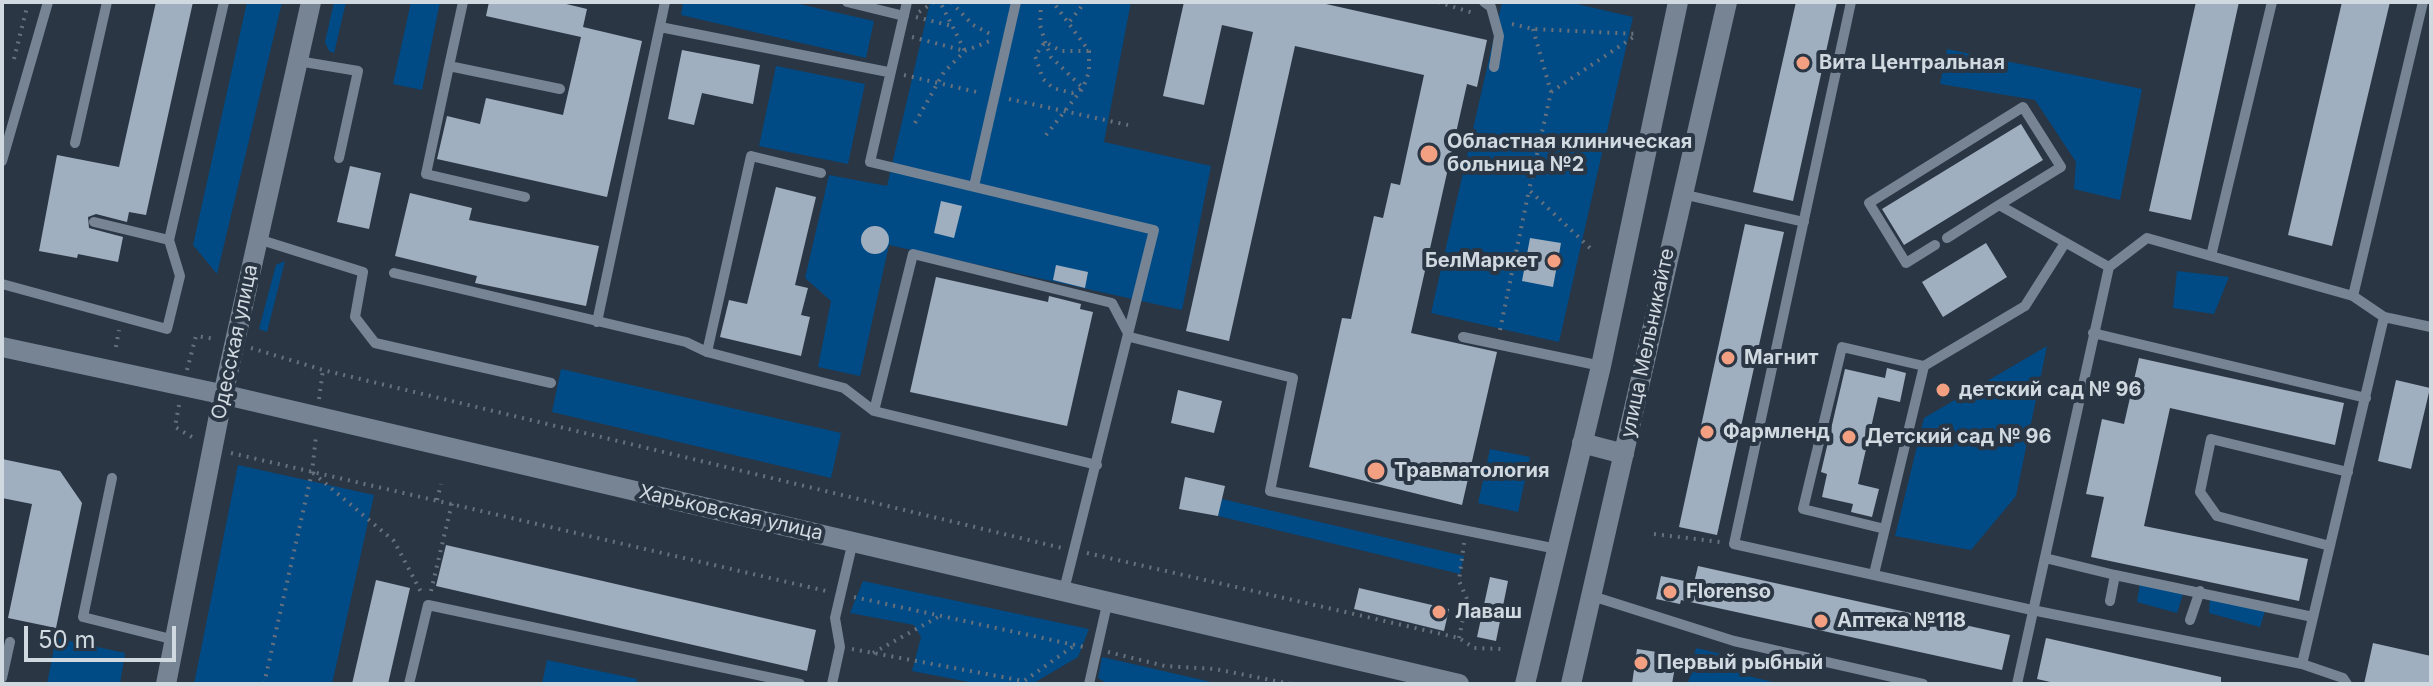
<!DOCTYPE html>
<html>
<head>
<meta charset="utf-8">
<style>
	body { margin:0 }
	#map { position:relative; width:2433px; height:686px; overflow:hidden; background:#2a3644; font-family:Inter,sans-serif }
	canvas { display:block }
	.frame { position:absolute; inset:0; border:4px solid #d0d8e0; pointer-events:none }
	.scale { position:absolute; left:24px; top:626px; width:152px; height:36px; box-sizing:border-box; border:4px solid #d0d8e0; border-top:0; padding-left:10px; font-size:24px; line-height:28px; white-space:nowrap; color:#d0d8e0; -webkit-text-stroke:6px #2a3644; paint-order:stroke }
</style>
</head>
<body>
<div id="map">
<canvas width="2433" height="686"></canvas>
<div class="frame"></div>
<div class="scale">50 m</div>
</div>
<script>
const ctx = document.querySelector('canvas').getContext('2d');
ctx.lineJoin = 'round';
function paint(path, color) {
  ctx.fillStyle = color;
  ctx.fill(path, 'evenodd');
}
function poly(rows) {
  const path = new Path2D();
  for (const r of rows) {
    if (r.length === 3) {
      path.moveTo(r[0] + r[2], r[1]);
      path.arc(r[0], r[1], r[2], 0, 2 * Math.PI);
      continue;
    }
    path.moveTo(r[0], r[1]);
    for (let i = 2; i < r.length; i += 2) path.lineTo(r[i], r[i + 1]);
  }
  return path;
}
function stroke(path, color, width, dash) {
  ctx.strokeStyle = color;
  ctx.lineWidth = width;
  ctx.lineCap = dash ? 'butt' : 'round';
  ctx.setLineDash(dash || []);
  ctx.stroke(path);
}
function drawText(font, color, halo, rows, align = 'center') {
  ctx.font = font + ' Inter,sans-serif';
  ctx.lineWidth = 8;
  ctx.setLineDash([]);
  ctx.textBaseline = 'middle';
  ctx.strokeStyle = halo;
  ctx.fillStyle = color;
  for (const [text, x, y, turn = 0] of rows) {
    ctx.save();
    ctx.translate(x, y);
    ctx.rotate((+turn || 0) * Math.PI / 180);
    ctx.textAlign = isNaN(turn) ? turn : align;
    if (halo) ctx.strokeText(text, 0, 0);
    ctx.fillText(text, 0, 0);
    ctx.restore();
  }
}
paint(poly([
	[247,2,282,2,217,274,193,245],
	[334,2,346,2,334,53,329,51,325,42],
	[411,2,440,2,422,90,393,84],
	[683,2,790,2,874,21,866,58,681,15],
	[930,2,1131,2,1104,142,1211,166,1182,310,889,245,860,376,818,367,831,301,805,278,829,175,887,186],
	[1502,2,1568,2,1633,17,1559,342,1431,313],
	[1947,49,2142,89,2120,200,2074,189,2076,162,2035,100,1940,84],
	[776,66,865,84,848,164,759,146],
	[285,261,267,332,259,329,276,265],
	[2177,271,2229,277,2214,314,2173,308],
	[2047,346,2016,496,1971,550,1895,536,1924,418],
	[561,369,841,433,831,478,552,412],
	[1490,449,1530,457,1518,512,1478,503],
	[238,465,374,495,332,684,194,684],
	[1222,499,1464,556,1460,574,1218,516],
	[863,581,1089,629,1078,657,1032,684,979,684,912,671,921,637,914,625,850,613],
	[2140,583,2183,594,2177,613,2137,602],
	[2210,597,2265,611,2260,627,2209,613],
	[56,638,125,653,120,684,47,684],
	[1696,648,1739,658,1748,676,1781,684,1688,684],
	[1102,657,1220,684,1108,684,1098,678],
	[547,660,637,679,636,684,542,684]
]), '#004b85');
paint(poly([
	[156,2,193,2,146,215,129,212,127,222,96,214,88,217,89,228,123,237,118,262,78,254,77,258,39,251,57,155,119,167],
	[489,2,558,2,587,9,583,27,642,41,607,197,437,159,447,116,480,124,486,98,563,115,581,37,486,16],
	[1184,2,1317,2,1487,40,1477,87,1467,84,1411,333,1497,352,1462,505,1309,467,1342,318,1351,319,1374,216,1383,218,1391,183,1400,185,1424,75,1295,46,1229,341,1186,331,1253,32,1222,25,1204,105,1163,96],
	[1796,2,1837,2,1793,201,1753,192],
	[2196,2,2239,2,2191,220,2149,211],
	[2342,2,2390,2,2332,246,2288,235],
	[682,50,760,65,753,104,702,93,694,125,668,119],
	[2021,124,2043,160,1904,245,1882,209],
	[350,166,381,173,369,229,337,222],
	[776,187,816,197,795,285,808,288,801,315,810,317,801,356,720,337,729,300,747,304],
	[410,193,472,208,469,220,599,246,586,306,475,283,477,276,395,256],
	[941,201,962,206,954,238,934,233],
	[1745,224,1784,232,1717,535,1679,527],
	[875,240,14],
	[1530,238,1561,243,1553,287,1522,281],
	[1986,243,2007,277,1943,317,1922,282],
	[1056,265,1088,272,1085,288,1053,280],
	[936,277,1048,302,1049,296,1081,304,1080,309,1093,312,1067,426,910,392],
	[2139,358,2344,403,2335,445,2170,408,2144,526,2308,559,2299,601,2091,557,2104,497,2086,494,2102,419,2124,424],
	[1887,368,1906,373,1900,402,1878,397,1858,484,1879,489,1872,517,1851,512,1853,504,1822,497,1827,474,1821,472,1845,369,1885,378],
	[2396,380,2430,388,2411,469,2378,461],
	[1178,390,1222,401,1214,433,1171,423],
	[2,459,60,471,82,503,56,628,8,618,32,504,2,498],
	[1185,477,1225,486,1218,516,1179,509],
	[446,545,816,630,807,671,436,586],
	[1698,566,2010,635,2002,670,1681,600,1680,604,1656,599,1661,576,1694,583],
	[1490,577,1508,581,1496,641,1477,637],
	[376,580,410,588,388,684,352,684],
	[1359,588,1449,609,1444,631,1354,609],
	[2046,638,2221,677,2221,684,2059,684,2037,679],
	[2373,643,2431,656,2431,684,2364,684],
	[1637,649,1677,655,1672,684,1632,684]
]), '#a0afbf');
stroke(poly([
	[951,2,973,25,992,35],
	[1041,2,1040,25,1045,42,1051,57,1083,88,1072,93,1053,88,1043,79,1035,56,1045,42,1061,51,1089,51],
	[1438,2,1473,13],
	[919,12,934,2],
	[916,17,952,26],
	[1070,21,1085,2],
	[1512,24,1533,29,1637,34],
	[1533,29,1551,92,1529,190,1591,249],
	[912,37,965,51,940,2],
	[14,59,27,7],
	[904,75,981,93],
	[1551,92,1635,36],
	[1009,99,1128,125],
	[915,123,944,72,965,51,992,40],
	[1046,135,1083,88,1089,72,1089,51,1053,2],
	[1500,330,1529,190],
	[116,347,119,330],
	[251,348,323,370,1062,548],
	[187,370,196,336,216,339],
	[319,399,323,370],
	[179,405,175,427,197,440],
	[231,453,826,591],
	[313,473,394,541,421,592],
	[437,500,441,484],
	[1654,534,1720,542],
	[1087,553,1459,638,1474,648,1501,649],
	[431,591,452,503],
	[854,597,1084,647],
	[1459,638,1467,599,1459,581,1464,543],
	[852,649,1024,681,1075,645],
	[1108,652,1165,666,1215,669,1291,684],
	[873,653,938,617],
	[264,684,312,472,316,436]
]), '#67717d', 4, [2, 6]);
stroke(poly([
	[463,2,449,66,560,89],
	[847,2,904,16],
	[907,2,870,162,1154,230,1064,590],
	[1484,2,1491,7,1499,36,1494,67],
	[1851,2,1734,544,2032,610,2302,664],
	[660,27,888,72],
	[298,61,358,71,339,158],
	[449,66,426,174,525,197],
	[75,143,107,2],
	[2,161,48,2],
	[974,186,1016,2],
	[1682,194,1804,222],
	[94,222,169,240],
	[1947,238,1999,205,2109,267],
	[258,239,363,272,355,317,375,343,551,383],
	[1935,245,1906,263,1869,203,2023,107,2061,167,1999,205],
	[2211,256,2272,2],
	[394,273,686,342,707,352,844,388,874,411,1097,465],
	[2,284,167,329,180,276,169,240,224,2],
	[2353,296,2423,2],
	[2384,317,2431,327],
	[597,322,665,2],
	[2093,333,2366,398],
	[1463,337,1601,366],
	[707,352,751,156,821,173],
	[874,411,913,254,1112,303,1130,337,1293,378,1270,491,1557,549],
	[112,478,83,617,175,640],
	[1885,529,1803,509,1842,347,1924,366],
	[2330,546,2217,516,2200,492,2211,439,2348,472],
	[2045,558,2115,575],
	[1874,574,1924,366,2025,306,2065,243],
	[1592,596,1734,641,1923,684],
	[2110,601,2115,575,2313,617],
	[2190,620,2200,591],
	[2,678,10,642],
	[770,683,772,678,800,684],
	[409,684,428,605,772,678],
	[832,684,840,647,835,618,853,541],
	[1089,684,1108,600],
	[2017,684,2109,267,2147,238,2353,296,2384,317,2302,664,2343,678,2347,684]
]), '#768494', 10);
stroke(poly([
	[2,347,230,396,1459,684],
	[166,684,223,395,311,2]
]), '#768494', 20);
stroke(poly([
	[1582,443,1624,454],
	[1525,684,1601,366,1678,2],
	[1571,684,1727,2]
]), '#768494', 20);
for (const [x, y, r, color] of [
	[1803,63,8,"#f3a082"],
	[1429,154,10,"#f3a082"],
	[1554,261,8,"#f3a082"],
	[1728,358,8,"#f3a082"],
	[1943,390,8,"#f3a082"],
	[1707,432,8,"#f3a082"],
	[1849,437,8,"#f3a082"],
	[1376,471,10,"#f3a082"],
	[1670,592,8,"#f3a082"],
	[1439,612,8,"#f3a082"],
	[1821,621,8,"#f3a082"],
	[1641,663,8,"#f3a082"]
]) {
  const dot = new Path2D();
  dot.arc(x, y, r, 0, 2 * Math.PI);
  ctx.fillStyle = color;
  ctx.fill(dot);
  stroke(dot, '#2a3644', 3);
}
drawText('bold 20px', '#d0d8e0', '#2a3644', [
	["Вита Центральная",1819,63],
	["Областная клиническая",1447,142],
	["больница №2",1447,165],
	["БелМаркет",1538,261,"right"],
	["Магнит",1744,358],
	["детский сад № 96",1959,390],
	["Фармленд",1723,432],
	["Детский сад № 96",1865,437],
	["Травматология",1394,471],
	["Florenso",1686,592],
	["Лаваш",1455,612],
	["Аптека №118",1837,621],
	["Первый рыбный",1657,663]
], 'left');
drawText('20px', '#d0d8e0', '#2a3644', [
	["Одесская улица",235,342,-78],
	["улица Мельникайте",1648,343,-78],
	["Харьковская улица",731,513,13]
]);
</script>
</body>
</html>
